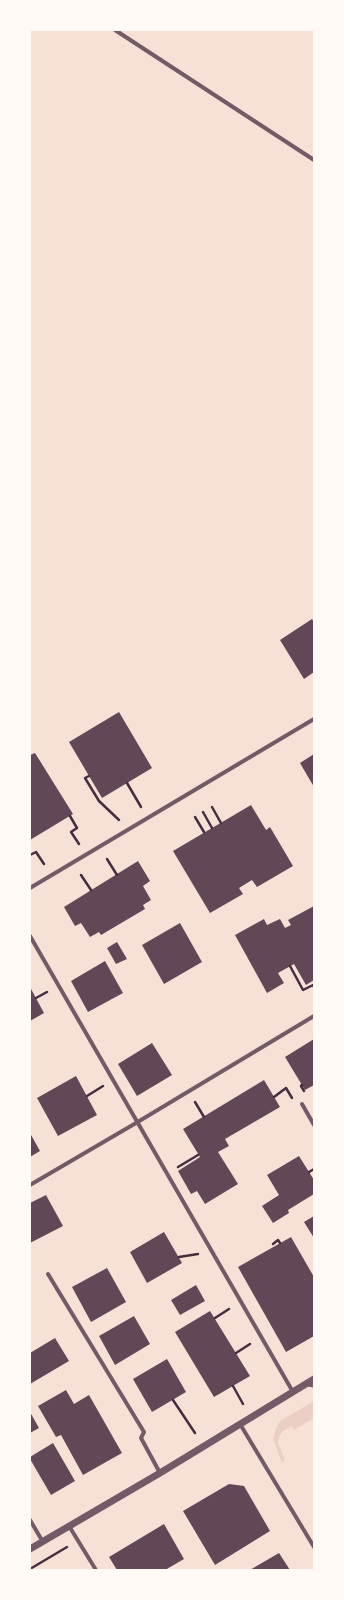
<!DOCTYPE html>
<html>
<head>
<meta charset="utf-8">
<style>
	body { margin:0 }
	#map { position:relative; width:344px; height:1600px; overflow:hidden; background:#f7e1d7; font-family:"Golos Text",sans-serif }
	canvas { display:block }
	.frame { position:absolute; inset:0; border:31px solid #fffaf5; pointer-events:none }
</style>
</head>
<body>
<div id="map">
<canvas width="344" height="1600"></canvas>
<div class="frame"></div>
</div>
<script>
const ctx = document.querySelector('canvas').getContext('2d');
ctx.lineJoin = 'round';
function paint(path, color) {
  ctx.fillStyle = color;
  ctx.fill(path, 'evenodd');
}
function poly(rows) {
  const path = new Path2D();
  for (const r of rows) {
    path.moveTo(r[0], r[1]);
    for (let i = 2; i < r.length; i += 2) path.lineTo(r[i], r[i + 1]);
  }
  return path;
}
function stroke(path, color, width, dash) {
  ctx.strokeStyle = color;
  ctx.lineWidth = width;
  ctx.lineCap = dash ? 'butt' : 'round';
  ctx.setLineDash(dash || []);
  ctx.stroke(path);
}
paint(poly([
	[314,1401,314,1418,294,1430,292,1426,282,1432,279,1437,278,1443,285,1460,282,1463,273,1439,277,1426,280,1421]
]), '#ebcfc5');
paint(poly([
	[312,619,314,622,314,672,304,679,280,640],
	[119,712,152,768,102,798,69,742],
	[35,753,73,814,30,840,30,755],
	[314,754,314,787,300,763],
	[251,805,266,830,270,827,293,866,257,887,252,880,239,888,243,894,210,913,173,851],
	[138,861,150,881,143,886,151,900,143,905,145,909,101,935,99,932,90,937,81,923,75,926,64,907],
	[314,906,314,980,306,985,294,964,278,973,284,983,267,993,235,935,264,919,267,925,280,919,285,928,291,925,288,920],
	[180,923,202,962,164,984,142,945],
	[117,942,127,959,116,964,107,948],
	[105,961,123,993,88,1012,71,981],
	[30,987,44,1013,30,1021],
	[314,1039,314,1085,305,1090,285,1057],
	[152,1043,172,1075,137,1096,118,1064],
	[76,1076,97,1115,58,1136,37,1098],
	[264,1080,280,1107,225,1139,229,1146,218,1152,238,1184,205,1204,197,1191,191,1194,178,1171,200,1157,183,1129],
	[30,1133,40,1151,30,1157],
	[299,1156,314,1180,314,1194,288,1210,289,1213,273,1223,262,1206,279,1195,267,1175],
	[46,1195,63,1226,30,1243,30,1203],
	[314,1216,314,1238,304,1222],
	[164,1232,182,1263,147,1283,130,1252],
	[291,1237,314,1277,314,1336,286,1352,238,1267],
	[107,1268,126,1302,91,1322,72,1287],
	[196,1285,205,1301,180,1315,171,1300],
	[210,1311,250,1376,214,1397,175,1332],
	[134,1316,150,1344,115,1365,99,1336],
	[55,1338,69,1361,30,1384,30,1353],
	[167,1359,186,1392,152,1412,133,1379],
	[66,1390,74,1404,89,1395,122,1453,83,1475,61,1435,56,1437,38,1406],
	[30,1412,39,1428,30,1433],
	[53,1443,75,1481,51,1495,30,1459,30,1457],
	[229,1484,244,1486,270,1531,215,1565,183,1511],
	[164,1524,184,1559,165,1570,117,1570,109,1557],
	[279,1553,290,1570,250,1570,255,1567]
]), '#644757');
stroke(poly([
	[89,776,85,778,99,801,119,820],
	[127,783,141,807],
	[212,807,221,823],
	[203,812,212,828],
	[70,816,77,828,71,832,79,844],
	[195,817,204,832],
	[30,855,36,852,44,864],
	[107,859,117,875],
	[81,875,91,890],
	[290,966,303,990,313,985,314,987],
	[36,998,47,992],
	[302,1085,301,1086,304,1091],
	[87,1096,103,1086],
	[274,1097,286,1088,292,1098],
	[195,1102,204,1117],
	[178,1167,198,1155],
	[309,1172,314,1169],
	[273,1244,278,1240,280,1243],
	[179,1257,198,1254],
	[215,1318,229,1309],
	[236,1353,250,1344],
	[233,1386,243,1404],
	[173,1400,195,1433],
	[30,1569,67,1547]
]), '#4a2c40', 2.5);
stroke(poly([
	[308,1385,314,1386]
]), '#755966', 3);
stroke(poly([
	[115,30,314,160],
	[30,888,314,719],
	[30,936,293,1392],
	[302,1104,314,1125],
	[30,1185,136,1123,314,1016],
	[48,1274,144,1432,141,1438,160,1473],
	[240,1424,314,1547],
	[30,1520,43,1542],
	[69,1526,96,1570]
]), '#755966', 4);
stroke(poly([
	[30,1549,160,1473,314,1379]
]), '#755966', 7);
</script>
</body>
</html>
